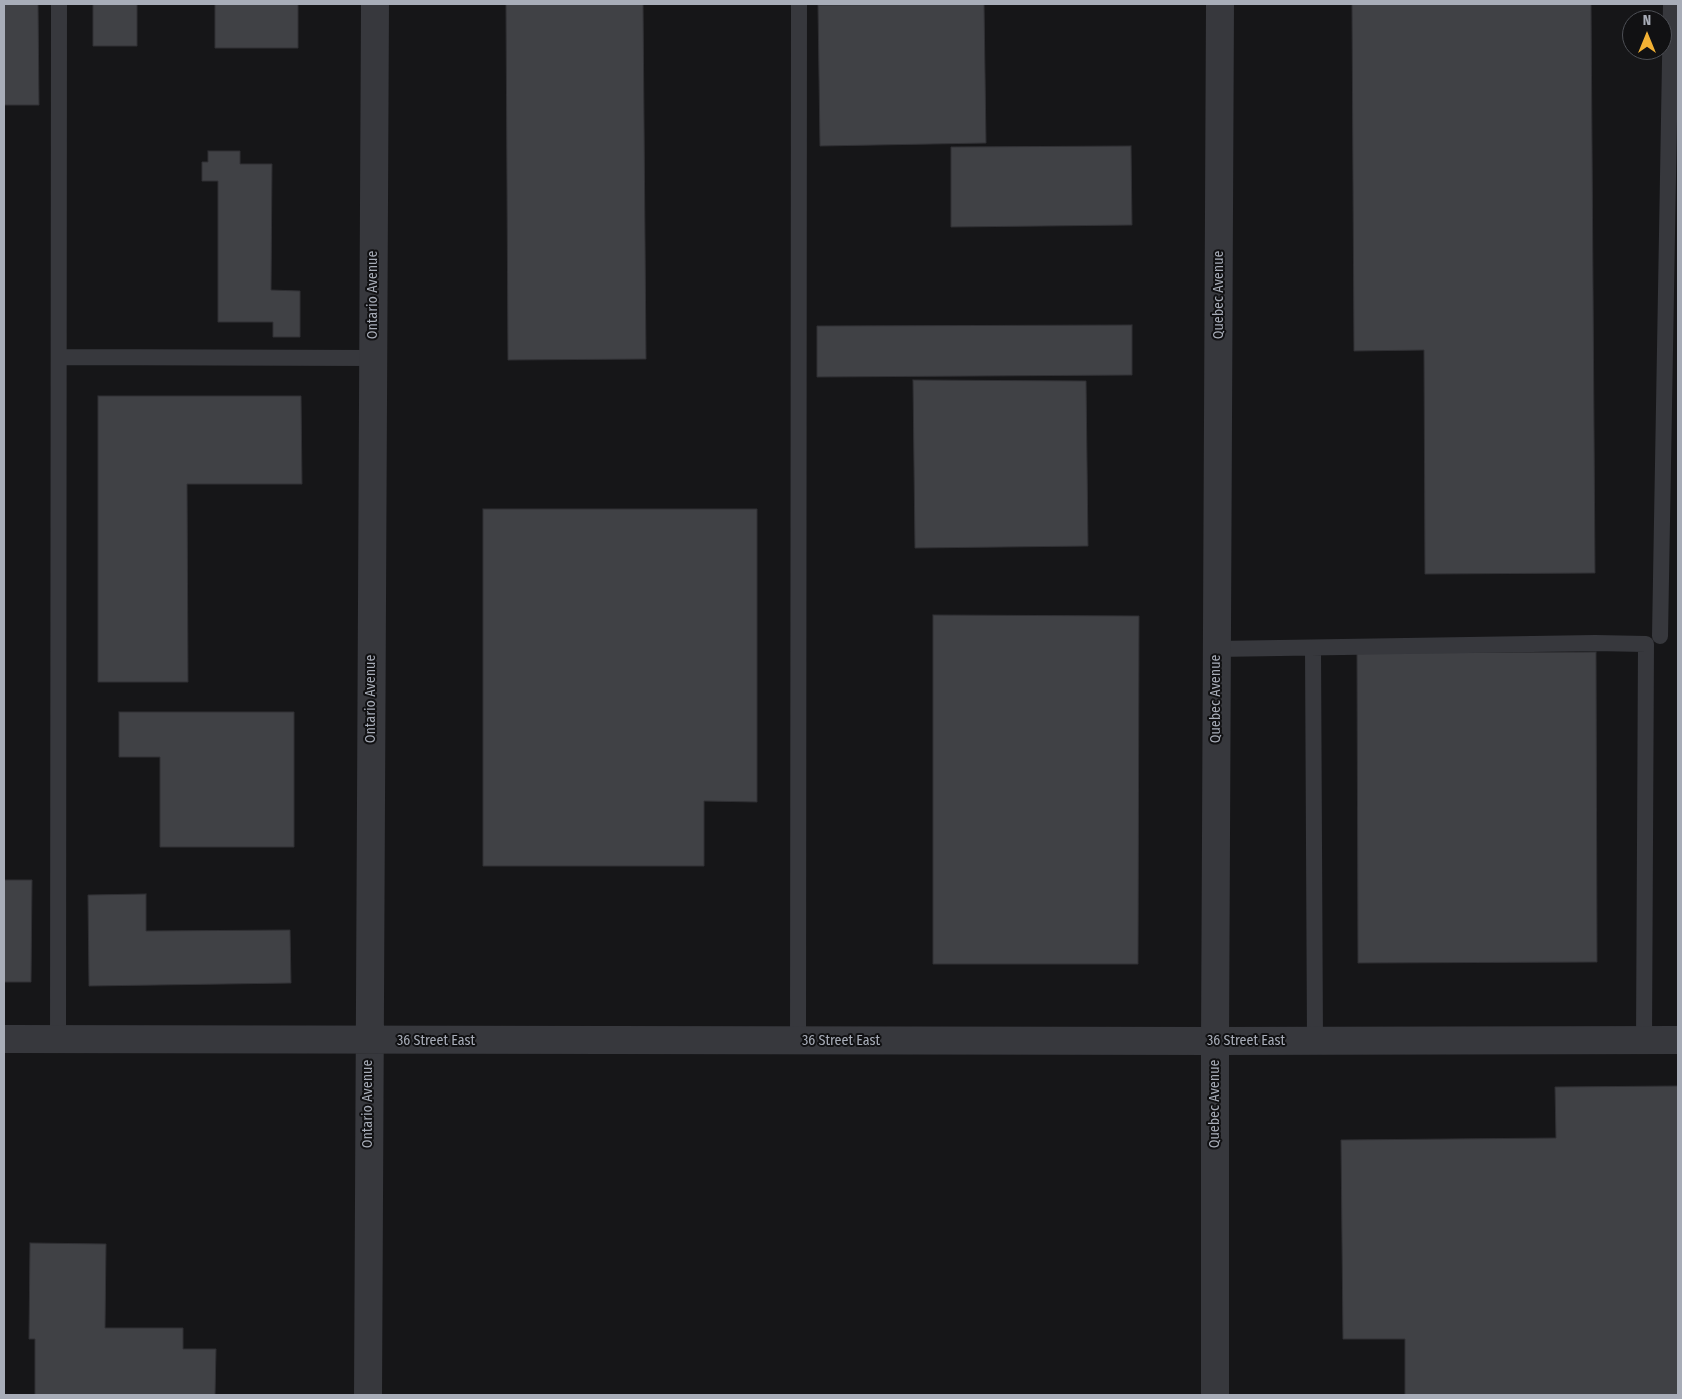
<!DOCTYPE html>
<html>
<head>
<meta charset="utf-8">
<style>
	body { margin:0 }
	#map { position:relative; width:1682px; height:1399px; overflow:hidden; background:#161618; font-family:"Fira Sans Condensed",sans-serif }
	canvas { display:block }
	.frame { position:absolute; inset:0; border:5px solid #a8adb8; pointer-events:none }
	.north { position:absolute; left:1622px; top:10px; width:50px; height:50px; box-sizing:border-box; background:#111113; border:1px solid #4d4f55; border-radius:50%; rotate:0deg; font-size:14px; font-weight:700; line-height:20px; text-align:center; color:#a8adb8 }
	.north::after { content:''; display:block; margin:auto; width:18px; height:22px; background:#f2b134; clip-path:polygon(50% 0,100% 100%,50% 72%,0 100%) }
</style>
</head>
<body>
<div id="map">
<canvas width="1682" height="1399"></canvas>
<div class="frame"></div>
<div class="north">N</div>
</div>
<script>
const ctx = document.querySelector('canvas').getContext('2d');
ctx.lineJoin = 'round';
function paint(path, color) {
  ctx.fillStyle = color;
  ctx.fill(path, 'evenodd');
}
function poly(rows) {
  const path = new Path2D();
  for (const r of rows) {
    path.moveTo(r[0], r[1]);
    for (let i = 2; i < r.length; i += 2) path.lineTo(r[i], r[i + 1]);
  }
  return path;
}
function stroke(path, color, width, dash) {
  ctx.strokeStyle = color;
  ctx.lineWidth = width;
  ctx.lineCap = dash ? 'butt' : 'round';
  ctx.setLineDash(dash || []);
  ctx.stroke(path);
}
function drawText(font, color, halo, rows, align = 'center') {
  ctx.font = font + ' "Fira Sans Condensed",sans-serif';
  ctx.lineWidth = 4;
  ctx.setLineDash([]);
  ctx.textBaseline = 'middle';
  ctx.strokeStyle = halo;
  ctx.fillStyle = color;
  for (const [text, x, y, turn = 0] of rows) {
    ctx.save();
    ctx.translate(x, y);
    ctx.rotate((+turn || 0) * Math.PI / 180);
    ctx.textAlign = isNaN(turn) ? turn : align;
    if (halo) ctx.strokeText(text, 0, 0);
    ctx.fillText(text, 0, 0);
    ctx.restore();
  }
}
const building = poly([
	[4,4,38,4,39,105,4,105,4,4],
	[93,4,137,4,137,46,93,46,93,4],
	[215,4,298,4,298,48,215,48,215,4],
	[506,4,643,4,646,359,508,360,506,4],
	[984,4,986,143,820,146,818,5,984,4],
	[1352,4,1591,4,1595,573,1425,574,1424,350,1354,351,1352,4],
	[1131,146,1132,225,951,227,951,147,1131,146],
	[208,151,240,151,240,164,272,164,271,290,300,291,300,337,273,337,273,322,218,322,218,181,202,181,202,162,208,162,208,151],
	[1132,325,1132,375,817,377,817,326,1132,325],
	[913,380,1086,381,1088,546,915,548,913,380],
	[98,396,301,396,302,484,187,484,188,682,98,682,98,396],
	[483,509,757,509,757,802,704,801,704,866,483,866,483,509],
	[933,615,1139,616,1138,964,933,964,933,615],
	[1596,652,1597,962,1358,963,1357,653,1596,652],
	[119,712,294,712,294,847,160,847,160,757,119,757,119,712],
	[4,880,32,880,31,982,4,982,4,880],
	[146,894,146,931,290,930,291,983,89,986,88,895,146,894],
	[1678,1086,1678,1395,1405,1395,1405,1339,1343,1339,1341,1140,1556,1138,1555,1087,1678,1086],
	[30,1243,106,1244,105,1328,183,1328,183,1349,216,1349,215,1395,35,1395,35,1339,29,1339,30,1243]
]);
paint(building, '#404145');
stroke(building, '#303034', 1);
stroke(poly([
	[60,357,373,358],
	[1660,636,1671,4],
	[1313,648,1315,1041],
	[1216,649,1595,643,1646,644,1644,1040],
	[58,1039,59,4],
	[798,1041,799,4]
]), '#37383d', 16);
stroke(poly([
	[4,1039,1215,1041,1678,1040],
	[368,1395,375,4]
]), '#37383d', 28);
stroke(poly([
	[1215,1395,1215,1041,1220,4]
]), '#37383d', 28);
drawText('14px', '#a8adb8', '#111113', [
	["Ontario Avenue",373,295,-90],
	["Quebec Avenue",1219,295,-90],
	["Ontario Avenue",371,699,-90],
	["Quebec Avenue",1216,699,-90],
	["36 Street East",436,1041],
	["36 Street East",841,1041],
	["36 Street East",1246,1041],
	["Ontario Avenue",368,1104,-90],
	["Quebec Avenue",1215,1104,-90]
]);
</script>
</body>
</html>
